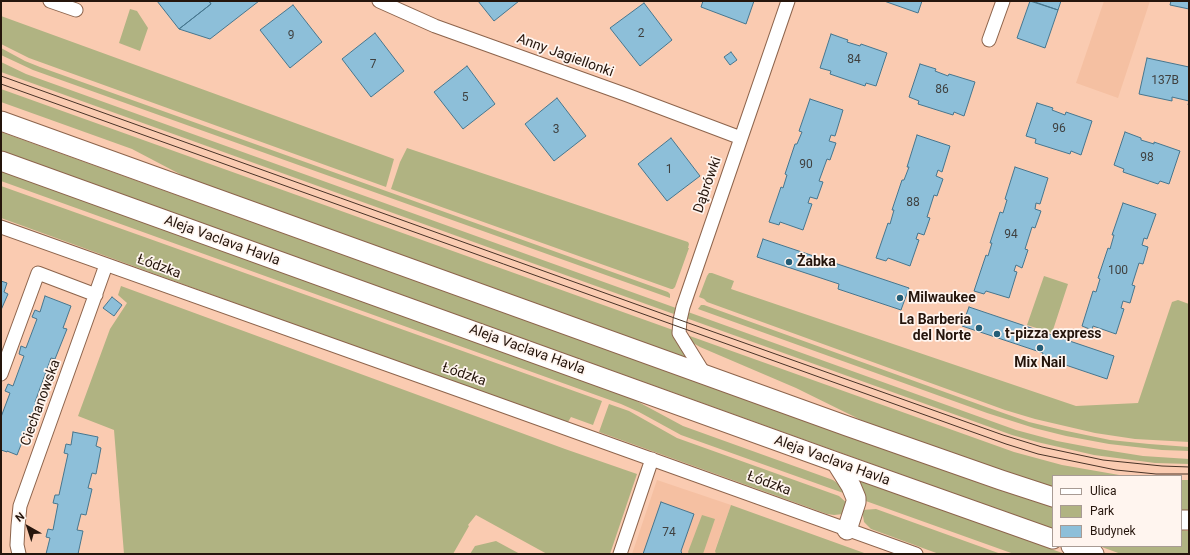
<!DOCTYPE html>
<html>
<head>
<meta charset="utf-8">
<style>
	body { margin:0 }
	#map { position:relative; width:1190px; height:555px; overflow:hidden; background:#facbb1; font-family:Roboto,sans-serif }
	canvas { display:block }
	.frame { position:absolute; inset:0; border:2px solid #25150c; pointer-events:none }
	.legend { position:absolute; left:1052px; top:475px; width:130px; height:72px; box-sizing:border-box; background:#fff5ef; border:1px solid #a89b94; margin:0; padding:5px 7px; list-style:none; font-size:12px; color:#25150c }
	.legend li { display:flex; align-items:center; gap:8px; height:20px }
	.legend b { width:20px; border:1px solid #a89b94 }
	.north { position:absolute; left:8px; top:507px; width:40px; height:40px; -webkit-text-stroke:3px #fff5ef; paint-order:stroke; rotate:321deg; font-size:11px; font-weight:700; line-height:16px; text-align:center; color:#25150c }
	.north::after { content:''; display:block; margin:auto; width:14px; height:18px; background:#25150c; clip-path:polygon(50% 0,100% 100%,50% 72%,0 100%) }
</style>
</head>
<body>
<div id="map">
<canvas width="1190" height="555"></canvas>
<div class="frame"></div>
<ul class="legend">
<li><b style="height:5px;background:#fff"></b>Ulica</li>
<li><b style="height:11px;background:#b0b382"></b>Park</li>
<li><b style="height:11px;background:#8dbfd9"></b>Budynek</li>
</ul>
<div class="north">N</div>
</div>
<script>
const ctx = document.querySelector('canvas').getContext('2d');
ctx.lineJoin = 'round';
function paint(path, color) {
  ctx.fillStyle = color;
  ctx.fill(path, 'evenodd');
}
function poly(rows) {
  const path = new Path2D();
  for (const r of rows) {
    path.moveTo(r[0], r[1]);
    for (let i = 2; i < r.length; i += 2) path.lineTo(r[i], r[i + 1]);
  }
  return path;
}
function stroke(path, color, width, dash) {
  ctx.strokeStyle = color;
  ctx.lineWidth = width;
  ctx.lineCap = dash ? 'butt' : 'round';
  ctx.setLineDash(dash || []);
  ctx.stroke(path);
}
function drawText(font, color, halo, rows, align = 'center') {
  ctx.font = font + ' Roboto,sans-serif';
  ctx.lineWidth = 3.5;
  ctx.setLineDash([]);
  ctx.textBaseline = 'middle';
  ctx.strokeStyle = halo;
  ctx.fillStyle = color;
  for (const [text, x, y, turn = 0] of rows) {
    ctx.save();
    ctx.translate(x, y);
    ctx.rotate((+turn || 0) * Math.PI / 180);
    ctx.textAlign = isNaN(turn) ? turn : align;
    if (halo) ctx.strokeText(text, 0, 0);
    ctx.fillText(text, 0, 0);
    ctx.restore();
  }
}
paint(poly([
	[1104,1,1150,1,1118,98,1076,83],
	[657,480,731,505,715,550,716,554,632,554]
]), '#f5c0a2');
paint(poly([
	[130,9,137,11,148,28,140,51,119,43],
	[1,16,394,159,386,187,29,58,1,44],
	[1,48,25,61,40,67,668,292,670,294,670,298,33,70,1,55],
	[1,62,26,74,676,308,674,314,671,313,1,72],
	[1,89,673,330,674,337,676,342,689,357,689,359,193,181,132,149,1,102],
	[1,132,996,489,1053,507,1053,529,1,151],
	[407,148,688,242,689,244,688,248,689,248,675,287,673,289,671,289,391,189,400,162],
	[1,171,631,398,683,426,833,480,844,488,849,495,681,435,639,412,621,404,1,181],
	[1,186,150,239,602,401,593,425,571,417,568,422,312,331,1,218],
	[709,273,712,273,734,281,731,289,1076,406,1138,403,1172,302,1178,300,1189,304,1189,442,1135,439,1095,433,1035,419,1005,410,707,302,704,299,699,297,707,276],
	[1044,276,1068,284,1052,333,1027,325],
	[121,286,565,449,637,474,610,554,547,554,476,515,468,525,469,526,453,554,124,554,114,430,78,416,110,329,127,303,118,295],
	[701,305,704,305,989,408,1029,422,1062,430,1110,440,1149,444,1189,447,1189,451,1162,450,1109,444,1066,436,1034,428,987,413,698,309],
	[688,312,1016,430,1057,441,1099,449,1143,456,1189,459,1189,464,1155,463,1094,455,1037,442,1012,435,686,318],
	[687,335,1014,452,1062,465,1125,476,1053,476,1053,487,1034,482,863,421,796,388,700,347,693,343],
	[609,404,629,411,677,438,839,496,849,505,843,514,834,515,827,514,599,432],
	[853,477,1065,554,1014,554,863,500],
	[1181,480,1189,480,1189,511,1181,511],
	[731,505,867,554,716,554,715,551],
	[876,509,1001,554,939,554,871,529,864,522,862,510],
	[702,515,715,519,703,554,689,554,688,552],
	[1181,530,1189,531,1189,554,1121,554,1099,546,1181,546],
	[496,541,520,554,470,554,475,546]
]), '#b0b382');
const building = poly([
	[157,1,209,1,211,4,179,29,157,1],
	[209,1,259,1,210,39,179,29,211,4,209,1],
	[478,1,519,1,494,21,478,1],
	[703,1,754,1,746,24,701,7,703,1],
	[884,1,922,1,918,13,884,1],
	[1030,1,1058,10,1045,48,1017,38,1030,1],
	[1032,1,1061,1,1058,10,1032,1],
	[1171,1,1189,1,1189,9,1170,5,1171,1],
	[644,3,672,40,640,66,610,28,644,3],
	[293,5,322,42,290,68,260,30,293,5],
	[375,33,404,71,371,97,342,59,375,33],
	[831,34,848,40,847,42,860,46,861,44,887,53,876,86,866,83,865,86,830,74,831,71,820,68,831,34],
	[731,52,737,60,730,65,724,57,731,52],
	[1147,58,1189,67,1189,105,1188,105,1189,101,1172,97,1172,101,1139,94,1147,58],
	[920,64,936,69,935,71,948,76,949,74,975,82,964,116,954,112,953,115,918,104,919,101,909,97,920,64],
	[467,66,495,104,463,129,434,92,467,66],
	[557,98,586,136,554,161,525,124,557,98],
	[810,99,843,110,835,136,831,135,829,141,836,143,830,160,827,159,819,181,823,182,817,199,810,197,808,203,812,204,803,230,780,222,779,225,769,222,781,187,783,188,787,175,785,174,795,144,797,144,802,132,799,131,810,99],
	[1037,103,1053,108,1052,110,1065,115,1066,112,1092,121,1081,155,1071,151,1070,154,1035,143,1036,139,1026,136,1037,103],
	[1125,132,1141,138,1141,140,1154,144,1154,142,1180,151,1169,184,1160,181,1158,184,1123,172,1124,169,1114,165,1125,132],
	[917,135,950,146,942,172,938,170,936,176,943,179,937,196,934,195,927,217,930,218,924,235,918,233,916,239,919,240,910,266,888,258,886,261,876,258,888,223,890,224,894,210,892,210,902,180,904,180,909,167,907,167,917,135],
	[671,138,700,176,667,201,638,164,671,138],
	[1015,167,1048,178,1040,204,1036,203,1035,209,1041,211,1035,228,1032,227,1025,249,1028,250,1022,268,1016,265,1014,271,1017,272,1009,298,986,291,984,294,974,291,986,255,988,256,992,243,990,243,1000,212,1003,213,1007,200,1005,199,1015,167],
	[1123,203,1156,214,1147,239,1144,238,1142,245,1148,247,1143,264,1139,263,1132,285,1135,286,1130,303,1123,301,1121,308,1124,309,1116,334,1093,326,1092,330,1082,326,1093,291,1096,292,1100,279,1098,278,1108,248,1110,249,1114,235,1112,235,1123,203],
	[763,239,909,288,901,310,838,289,839,284,757,257,763,239],
	[1,281,7,283,4,292,8,294,1,310,1,281],
	[45,296,71,306,63,328,67,329,55,359,51,358,35,402,39,403,29,433,26,432,17,455,7,451,7,452,1,450,1,417,10,393,5,391,8,384,13,386,24,356,19,354,21,346,26,348,37,319,32,317,35,310,40,312,45,296],
	[112,297,122,305,114,316,103,308,112,297],
	[969,307,1114,356,1107,379,1042,357,1043,353,962,326,969,307],
	[73,432,98,437,96,446,101,448,96,474,92,473,88,488,92,489,86,515,81,514,77,530,83,531,78,554,46,554,50,538,46,537,48,529,53,530,58,504,53,503,55,495,59,495,68,454,64,453,66,444,71,445,73,432],
	[661,502,694,514,681,551,682,554,643,554,661,502]
]);
paint(building, '#8dbfd9');
stroke(building, '#46768e', 1);
const minor = poly([
	[50,1,76,10],
	[379,1,435,26,627,95,741,138],
	[989,40,1003,1],
	[1,227,467,393,916,554],
	[1,374,38,273,96,295],
	[705,375,679,333,680,320,683,307,788,1],
	[19,554,17,545,18,526,20,506,106,265],
	[620,554,652,459]
]);
const secondary = poly([
	[1,121,847,426,1001,480,1053,497],
	[1,161,836,462,1053,539],
	[836,462,851,486,856,498,856,502,847,530],
	[1181,520,1189,520],
	[1071,546,1094,554]
]);
stroke(minor, '#8d644c', 15);
stroke(secondary, '#8d644c', 21);
stroke(minor, '#fff', 13);
stroke(secondary, '#fff', 19);
stroke(poly([
	[1,76,680,320,1003,435,1042,447,1103,460,1162,466,1189,467],
	[1,84,1006,444,1038,454,1116,470,1156,474,1189,474]
]), '#483327', 1);
for (const [x, y, r, color] of [
	[789,262,4,"#245d77"],
	[900,298,4,"#245d77"],
	[979,328,4,"#245d77"],
	[997,334,4,"#245d77"],
	[1040,348,4,"#245d77"]
]) {
  const dot = new Path2D();
  dot.arc(x, y, r, 0, 2 * Math.PI);
  ctx.fillStyle = color;
  ctx.fill(dot);
  stroke(dot, '#fff5ef', 1.5);
}
drawText('12px', '#3f403f', null, [
	["2",641,34],
	["9",291,36],
	["84",854,60],
	["7",373,65],
	["137B",1165,81],
	["86",942,90],
	["5",465,98],
	["96",1059,129],
	["3",556,130],
	["98",1147,158],
	["90",806,165],
	["1",669,170],
	["88",913,203],
	["94",1011,235],
	["100",1118,271],
	["74",669,533]
]);
drawText('14px', '#25150c', '#fff5ef', [
	["Anny Jagiellonki",565,56,20],
	["Dąbrówki",708,185,-71],
	["Aleja Vaclava Havla",222,241,20],
	["Łódzka",159,267,20],
	["Aleja Vaclava Havla",527,350,20],
	["Łódzka",464,375,19],
	["Ciechanowska",41,403,-70],
	["Aleja Vaclava Havla",832,461,20],
	["Łódzka",769,484,20]
]);
drawText('bold 14px', '#25150c', '#fff5ef', [
	["Żabka",797,262],
	["Milwaukee",908,298],
	["La Barberia",971,320,"right"],
	["del Norte",971,336,"right"],
	["t-pizza express",1005,334],
	["Mix Nail",1040,363,"center"]
], 'left');
</script>
</body>
</html>
